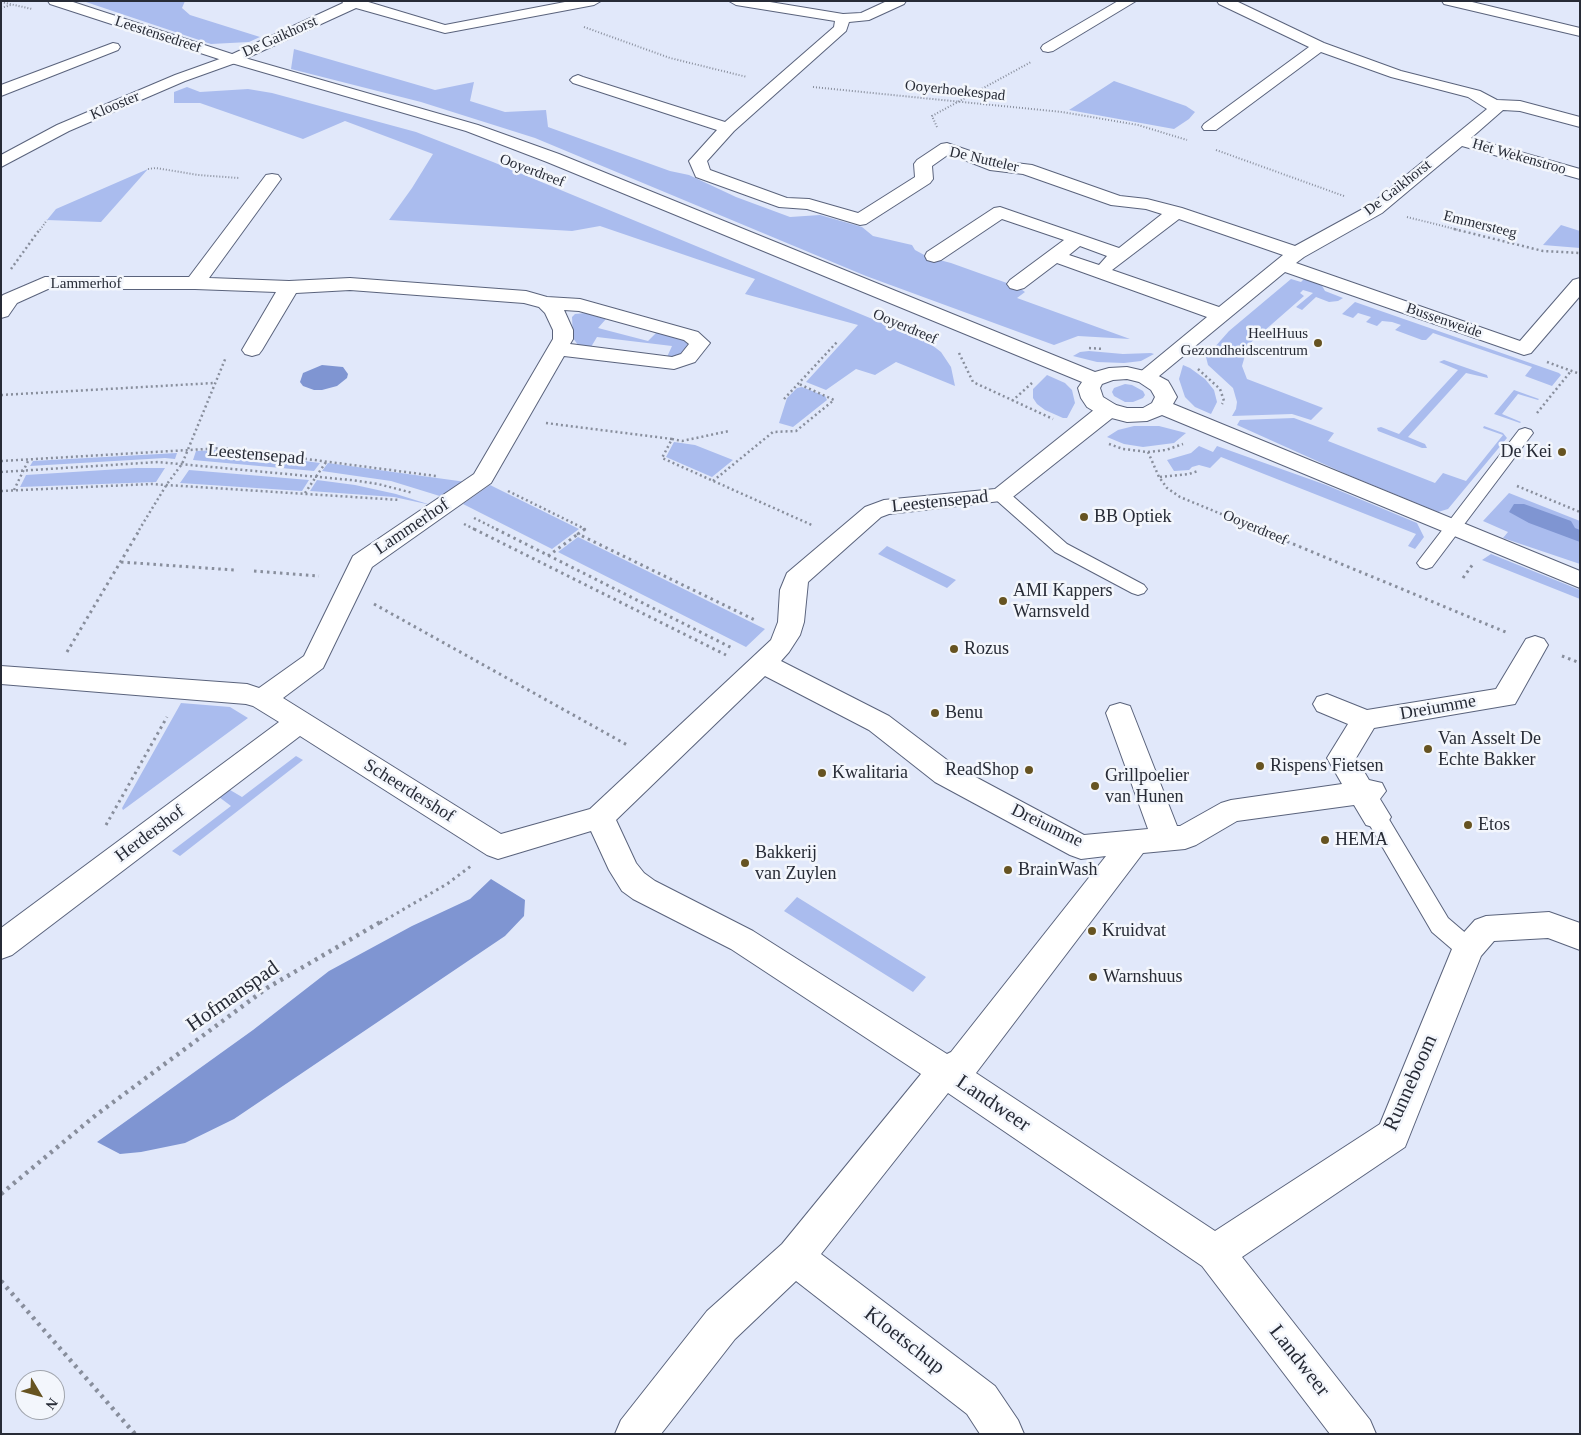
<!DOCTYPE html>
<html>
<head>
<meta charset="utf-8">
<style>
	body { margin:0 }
	#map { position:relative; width:1581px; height:1435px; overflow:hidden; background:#e1e8fa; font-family:Georgia,serif }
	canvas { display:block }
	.frame { position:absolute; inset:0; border:2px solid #272b36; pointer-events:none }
	.north { position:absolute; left:15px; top:1370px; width:50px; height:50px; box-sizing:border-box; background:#f3f6fc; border:1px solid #a1a5ad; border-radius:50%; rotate:127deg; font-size:14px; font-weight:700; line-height:20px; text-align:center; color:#272b36 }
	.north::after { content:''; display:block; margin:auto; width:18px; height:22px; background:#665321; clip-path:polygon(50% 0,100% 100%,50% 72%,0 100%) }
</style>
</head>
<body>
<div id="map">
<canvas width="1581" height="1435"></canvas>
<div class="frame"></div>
<div class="north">N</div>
</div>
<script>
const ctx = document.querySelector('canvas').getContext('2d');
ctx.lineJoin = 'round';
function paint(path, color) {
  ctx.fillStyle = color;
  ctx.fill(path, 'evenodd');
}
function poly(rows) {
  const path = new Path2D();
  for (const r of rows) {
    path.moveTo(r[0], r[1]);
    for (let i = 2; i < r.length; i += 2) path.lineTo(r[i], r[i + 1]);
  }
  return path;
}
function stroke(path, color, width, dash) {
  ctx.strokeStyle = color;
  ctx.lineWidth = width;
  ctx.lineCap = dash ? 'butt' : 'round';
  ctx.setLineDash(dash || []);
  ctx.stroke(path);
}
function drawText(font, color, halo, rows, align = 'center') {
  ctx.font = font + ' Georgia,serif';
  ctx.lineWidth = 5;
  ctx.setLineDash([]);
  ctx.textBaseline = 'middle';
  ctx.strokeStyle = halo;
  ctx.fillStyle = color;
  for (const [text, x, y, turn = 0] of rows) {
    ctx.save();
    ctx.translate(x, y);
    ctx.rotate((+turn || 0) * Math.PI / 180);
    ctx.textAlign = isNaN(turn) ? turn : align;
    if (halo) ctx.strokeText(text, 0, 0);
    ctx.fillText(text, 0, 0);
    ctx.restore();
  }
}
paint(poly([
	[83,1,185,1,182,8,190,15,260,37,249,42,211,44],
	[294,49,435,90,474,82,470,101,505,112,546,110,548,127,670,171,689,175,736,197,790,217,820,215,862,227,873,236,912,245,915,250,928,257,951,263,1018,287,1025,292,1017,298,1130,339,1078,336,1054,345,866,276,535,138,421,102,291,69],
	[1114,81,1186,106,1195,112,1189,119,1174,129,1069,110],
	[187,87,200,92,248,89,272,93,416,132,493,162,928,342,941,352,951,367,955,386,896,362,875,375,856,369,826,390,806,382,858,325,745,294,755,279,600,226,572,231,389,220,412,188,433,154,345,121,303,139,200,103,174,103,174,92],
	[148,169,101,222,47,220,56,209],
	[1561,225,1580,231,1580,248,1543,245],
	[1305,278,1321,284,1325,291,1343,298,1338,301,1329,302,1316,297,1302,310,1296,307,1313,293,1303,290,1300,293,1304,296,1248,345,1242,366,1247,379,1323,408,1311,420,1292,414,1232,416,1236,409,1237,402,1233,388,1208,365,1206,357,1229,331,1291,279,1301,282],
	[1355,302,1559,373,1561,375,1552,386,1525,376,1532,367,1433,333,1426,340,1422,340,1395,330,1401,325,1392,322,1382,321,1377,326,1366,322,1371,317,1358,313,1353,318,1342,314],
	[585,313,606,319,598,328,648,341,657,332,686,341,689,345,683,354,676,357,667,357,672,346,597,337,591,347,578,345,573,338,572,317,575,314],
	[1089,351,1123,354,1151,353,1154,354,1141,361,1124,363,1097,362,1073,356,1080,352],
	[1444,360,1487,375,1488,378,1466,373,1408,437,1425,444,1427,448,1422,448,1378,431,1377,428,1381,427,1399,434,1458,370,1439,362],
	[1183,365,1190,368,1205,379,1214,390,1217,402,1211,414,1195,407,1185,397,1179,379],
	[1047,375,1065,383,1072,390,1075,403,1067,418,1063,418,1045,410,1037,404,1033,398,1033,389],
	[1125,384,1132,385,1143,391,1145,395,1143,398,1133,402,1125,402,1114,396,1112,392,1114,388],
	[802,387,825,396,827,400,793,427,779,423,787,398,797,388],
	[1514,390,1539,399,1538,400,1518,394,1502,414,1521,422,1520,423,1494,414],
	[1294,418,1334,433,1328,441,1435,483,1443,473,1466,481,1503,435,1483,428,1484,426,1503,433,1507,438,1448,509,1438,512,1346,474,1237,425,1240,420],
	[1134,426,1159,426,1186,433,1174,443,1143,447,1124,444,1107,437,1118,430],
	[674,442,695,445,733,460,712,477,666,457],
	[1199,446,1213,452,1217,446,1326,485,1417,523,1424,537,1415,549,1408,546,1416,534,1221,457,1210,468,1199,465,1192,467,1189,470,1174,471,1167,460,1191,453],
	[221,450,320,463,314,471,193,460,196,451],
	[177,453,175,459,165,458,30,466,33,461],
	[328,463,466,482,443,497,391,481,322,471],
	[136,468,165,468,156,482,20,487,26,475],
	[189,470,309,480,302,491,180,483],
	[317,480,355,485,396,494,431,505,394,497,310,491],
	[490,485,579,529,552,549,463,504],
	[1509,493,1580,521,1580,564,1503,538,1508,532,1483,521],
	[578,537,765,629,746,647,558,552],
	[887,546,956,580,947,588,878,554],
	[1491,554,1580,590,1580,599,1482,560],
	[181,703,230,707,248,718,123,810,122,808],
	[296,756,303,760,180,856,172,851,231,806,215,794,225,787,242,797],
	[797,897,926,977,913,992,784,911]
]), '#aabcee');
paint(poly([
	[322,365,343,367,348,374,347,378,337,386,322,390,314,390,303,386,300,382,303,373],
	[1514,504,1524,504,1571,521,1575,528,1580,530,1580,542,1529,523,1509,512],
	[491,879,525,900,524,916,505,936,234,1119,185,1143,141,1152,120,1154,97,1142,253,1030,329,971,412,926,470,899]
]), '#7f95d2');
const lane = poly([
	[1525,428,1531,430,1533,433,1432,567,1426,569,1420,567,1417,563,1420,559,1519,430,1525,428],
	[1001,490,1007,491,1067,544,1144,585,1147,589,1144,593,1138,595,1132,593,1055,552,995,499,993,495,995,491,1001,490],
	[1376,809,1384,811,1448,918,1476,942,1480,949,1476,956,1468,959,1460,956,1432,932,1365,817,1368,811,1376,809]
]);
const street = poly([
	[342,1,365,1,445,25,570,1,601,1,594,5,445,33,356,8,238,62,185,81,69,131,1,167,1,155,57,125,175,75,228,56,343,3,342,1],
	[729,1,764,1,843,14,861,13,887,1,906,1,904,4,869,20,849,22,846,31,734,131,707,161,710,170,787,198,809,199,858,213,915,177,914,164,917,160,941,144,947,143,999,161,1032,165,1120,196,1147,199,1182,208,1295,246,1370,205,1487,109,1468,97,1391,77,1321,52,1216,130,1204,130,1202,127,1204,124,1309,47,1219,4,1217,1,1236,1,1324,43,1401,71,1480,91,1497,100,1520,101,1580,117,1580,127,1520,111,1503,110,1471,138,1580,169,1580,179,1462,146,1382,213,1304,257,1296,263,1520,341,1573,280,1580,278,1580,296,1531,353,1524,355,1285,272,1153,381,1146,383,1139,381,1135,377,1139,373,1207,317,1057,263,1024,288,1017,290,1010,288,1007,284,1010,280,1064,240,1002,219,941,260,934,262,927,260,925,256,927,252,994,208,1000,207,1119,248,1162,214,1146,209,1111,205,1023,174,990,170,949,154,932,166,933,179,930,183,866,224,860,225,807,209,779,207,696,177,689,161,717,130,573,83,570,80,573,77,578,75,583,77,725,122,834,27,835,21,736,5,729,1],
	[1179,219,1283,255,1219,307,1112,270,1179,219],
	[1080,246,1107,256,1099,265,1069,255,1080,246],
	[1118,1,1136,1,1053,51,1048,52,1043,51,1041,48,1043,45,1118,1],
	[1442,1,1468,1,1580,28,1580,36,1444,4,1442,1],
	[113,43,118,44,120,47,118,50,1,96,1,85,113,43],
	[272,174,278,175,281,179,209,278,289,281,350,278,526,291,547,297,580,299,698,332,710,343,695,362,674,369,564,356,491,483,372,567,323,668,283,698,501,834,590,809,771,640,778,622,780,590,787,573,865,507,884,500,995,489,1100,405,1108,403,1116,405,1119,410,1116,415,1009,500,889,514,881,517,808,582,804,622,800,635,789,652,781,661,889,716,955,766,1084,835,1148,829,1106,713,1110,706,1120,703,1130,706,1177,826,1180,826,1221,803,1231,800,1342,784,1327,758,1348,724,1317,711,1313,704,1317,697,1327,694,1367,710,1496,689,1526,639,1535,636,1544,639,1548,645,1515,704,1374,728,1356,758,1369,780,1382,783,1386,791,1380,799,1391,817,1386,825,1376,828,1366,825,1354,805,1237,821,1196,845,1185,849,1143,853,976,1073,1215,1231,1380,1124,1452,949,1457,940,1475,920,1486,916,1549,912,1580,923,1580,950,1548,938,1494,941,1481,956,1405,1147,1242,1257,1370,1420,1376,1434,1330,1434,1202,1266,948,1093,821,1254,995,1386,1018,1420,1024,1434,980,1434,967,1414,796,1281,735,1339,661,1434,615,1434,621,1420,707,1311,782,1244,921,1074,731,949,633,899,622,891,609,870,591,831,498,859,487,855,300,736,12,955,1,959,1,928,279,722,253,706,246,704,1,684,1,666,247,684,259,688,304,656,353,556,474,474,553,339,553,330,545,313,539,307,524,303,350,290,296,293,262,350,259,354,252,356,245,354,242,350,276,292,195,289,48,289,17,303,8,316,1,318,1,297,3,295,45,277,189,277,266,175,272,174],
	[564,310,579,311,684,340,689,344,681,354,672,357,570,344,573,339,573,330,564,310],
	[765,676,869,730,935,782,1070,855,1081,859,1106,856,951,1052,947,1054,753,931,655,881,644,873,636,863,616,820,765,676]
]);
const secondary = poly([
	[48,1,70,1,238,56,478,125,559,154,1095,372,1109,368,1127,367,1153,373,1168,381,1171,386,1177,397,1173,404,1580,571,1580,588,1162,415,1147,421,1127,422,1100,415,1087,407,1081,398,1078,388,1082,382,547,162,466,131,228,62,50,4,48,1],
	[1127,379,1139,382,1151,390,1155,397,1152,403,1143,408,1127,408,1116,405,1103,397,1100,388,1102,384,1113,380,1127,379]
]);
stroke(lane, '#5a637c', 2);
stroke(street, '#5a637c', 2);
stroke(secondary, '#5a637c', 2);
stroke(poly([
	[1,2,32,9],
	[1,8,11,5],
	[584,27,670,58,747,77],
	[813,87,1062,112,1138,125,1187,140],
	[937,127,932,116,1031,62],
	[1216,150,1344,196],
	[148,169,156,168,198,175,239,178],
	[1407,217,1459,230],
	[40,230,47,220]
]), '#888e9c', 2, [1, 2]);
stroke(poly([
	[1454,229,1543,251,1580,253],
	[11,269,40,229],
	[1089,348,1103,349],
	[959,353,973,382,1053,419],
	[1547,362,1580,374],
	[1198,369,1220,389,1224,401,1222,404],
	[1,395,214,383],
	[784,399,837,342],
	[1012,401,1032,383],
	[1537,413,1571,371],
	[546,423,672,439,662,458,814,526],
	[672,439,682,441,729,431],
	[1109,444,1123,449,1148,452,1159,477,1167,488,1180,497,1260,530],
	[1148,452,1166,450,1183,444],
	[1,461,223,448,436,476],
	[1,472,158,462,351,480,378,484,413,493],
	[1160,477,1189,474,1198,471],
	[713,481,773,432,796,431,834,400,799,384],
	[1517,486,1580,512],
	[14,490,29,459],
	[1,491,151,484,400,500],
	[508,491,585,529,583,530],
	[305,493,326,462],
	[474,518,498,530],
	[464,524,476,530],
	[139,530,167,484,182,464,226,357]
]), '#888e9c', 2.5, [2, 3]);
stroke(poly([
	[474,529,726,655],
	[496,529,734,649],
	[585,529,578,534,757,621],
	[1257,529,1508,633],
	[548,556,578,534],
	[121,562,234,570],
	[254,571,319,576],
	[1463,578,1473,564],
	[374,604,629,746],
	[67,652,140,529],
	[1562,656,1580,663],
	[106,825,167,717],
	[380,923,447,884,471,866]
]), '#888e9c', 3, [2.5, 4]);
stroke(poly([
	[1,1194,96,1115,267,988,382,921],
	[1,1281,135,1434]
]), '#888e9c', 4.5, [3, 5]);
paint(lane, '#fff');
paint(street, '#fff');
paint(secondary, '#fff');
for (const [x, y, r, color] of [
	[1318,343,5,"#665321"],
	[1562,452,5,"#665321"],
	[1084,517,5,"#665321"],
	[1003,601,5,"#665321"],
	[954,649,5,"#665321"],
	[935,713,5,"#665321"],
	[1428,749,5,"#665321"],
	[1260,766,5,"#665321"],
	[1029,770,5,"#665321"],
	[822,773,5,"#665321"],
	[1095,786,5,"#665321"],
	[1468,825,5,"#665321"],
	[1325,840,5,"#665321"],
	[745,863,5,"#665321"],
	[1008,870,5,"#665321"],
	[1092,931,5,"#665321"],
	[1093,977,5,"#665321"]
]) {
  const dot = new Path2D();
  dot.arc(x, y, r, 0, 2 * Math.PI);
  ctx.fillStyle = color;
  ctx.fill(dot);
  stroke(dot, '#f3f6fc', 2);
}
drawText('15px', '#272b36', '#f3f6fc', [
	["Leestensedreef",158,35,18],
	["De Gaikhorst",280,37,-24],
	["Ooyerhoekespad",955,91,6],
	["Klooster",115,106,-23],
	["Het Wekenstroo",1519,157,16],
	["De Nutteler",984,160,13],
	["Ooyerdreef",532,171,21],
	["De Gaikhorst",1398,188,-38],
	["Emmersteeg",1480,225,14],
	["Lammerhof",86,284],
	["Bussenweide",1444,321,19],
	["Ooyerdreef",905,327,23],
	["Ooyerdreef",1255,528,23]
]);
drawText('15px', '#272b36', '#f3f6fc', [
	["HeelHuus",1308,334],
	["Gezondheidscentrum",1308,351]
], 'right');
drawText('18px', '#272b36', '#f3f6fc', [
	["De Kei",1552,452,"right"],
	["BB Optiek",1094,517],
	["AMI Kappers",1013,591],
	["Warnsveld",1013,612],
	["Rozus",964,649],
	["Benu",945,713],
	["Van Asselt De",1438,739],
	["Echte Bakker",1438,760],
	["Rispens Fietsen",1270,766],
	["ReadShop",1019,770,"right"],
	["Kwalitaria",832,773],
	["Grillpoelier",1105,776],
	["van Hunen",1105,797],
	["Etos",1478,825],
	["HEMA",1335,840],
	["Bakkerij",755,853],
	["van Zuylen",755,874],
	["BrainWash",1018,870],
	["Kruidvat",1102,931],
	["Warnshuus",1103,977]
], 'left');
drawText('18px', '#272b36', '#f3f6fc', [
	["Leestensepad",256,455,5],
	["Leestensepad",940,502,-6],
	["Lammerhof",412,527,-34],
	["Dreiumme",1438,708,-10],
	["Scheerdershof",409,791,32],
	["Dreiumme",1047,826,26],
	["Herdershof",150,834,-37]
]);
drawText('21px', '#272b36', '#f3f6fc', [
	["Hofmanspad",233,997,-35],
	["Runneboom",1411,1083,-66],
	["Landweer",993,1104,34],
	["Kloetschup",904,1341,38],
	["Landweer",1299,1361,52]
]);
</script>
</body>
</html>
